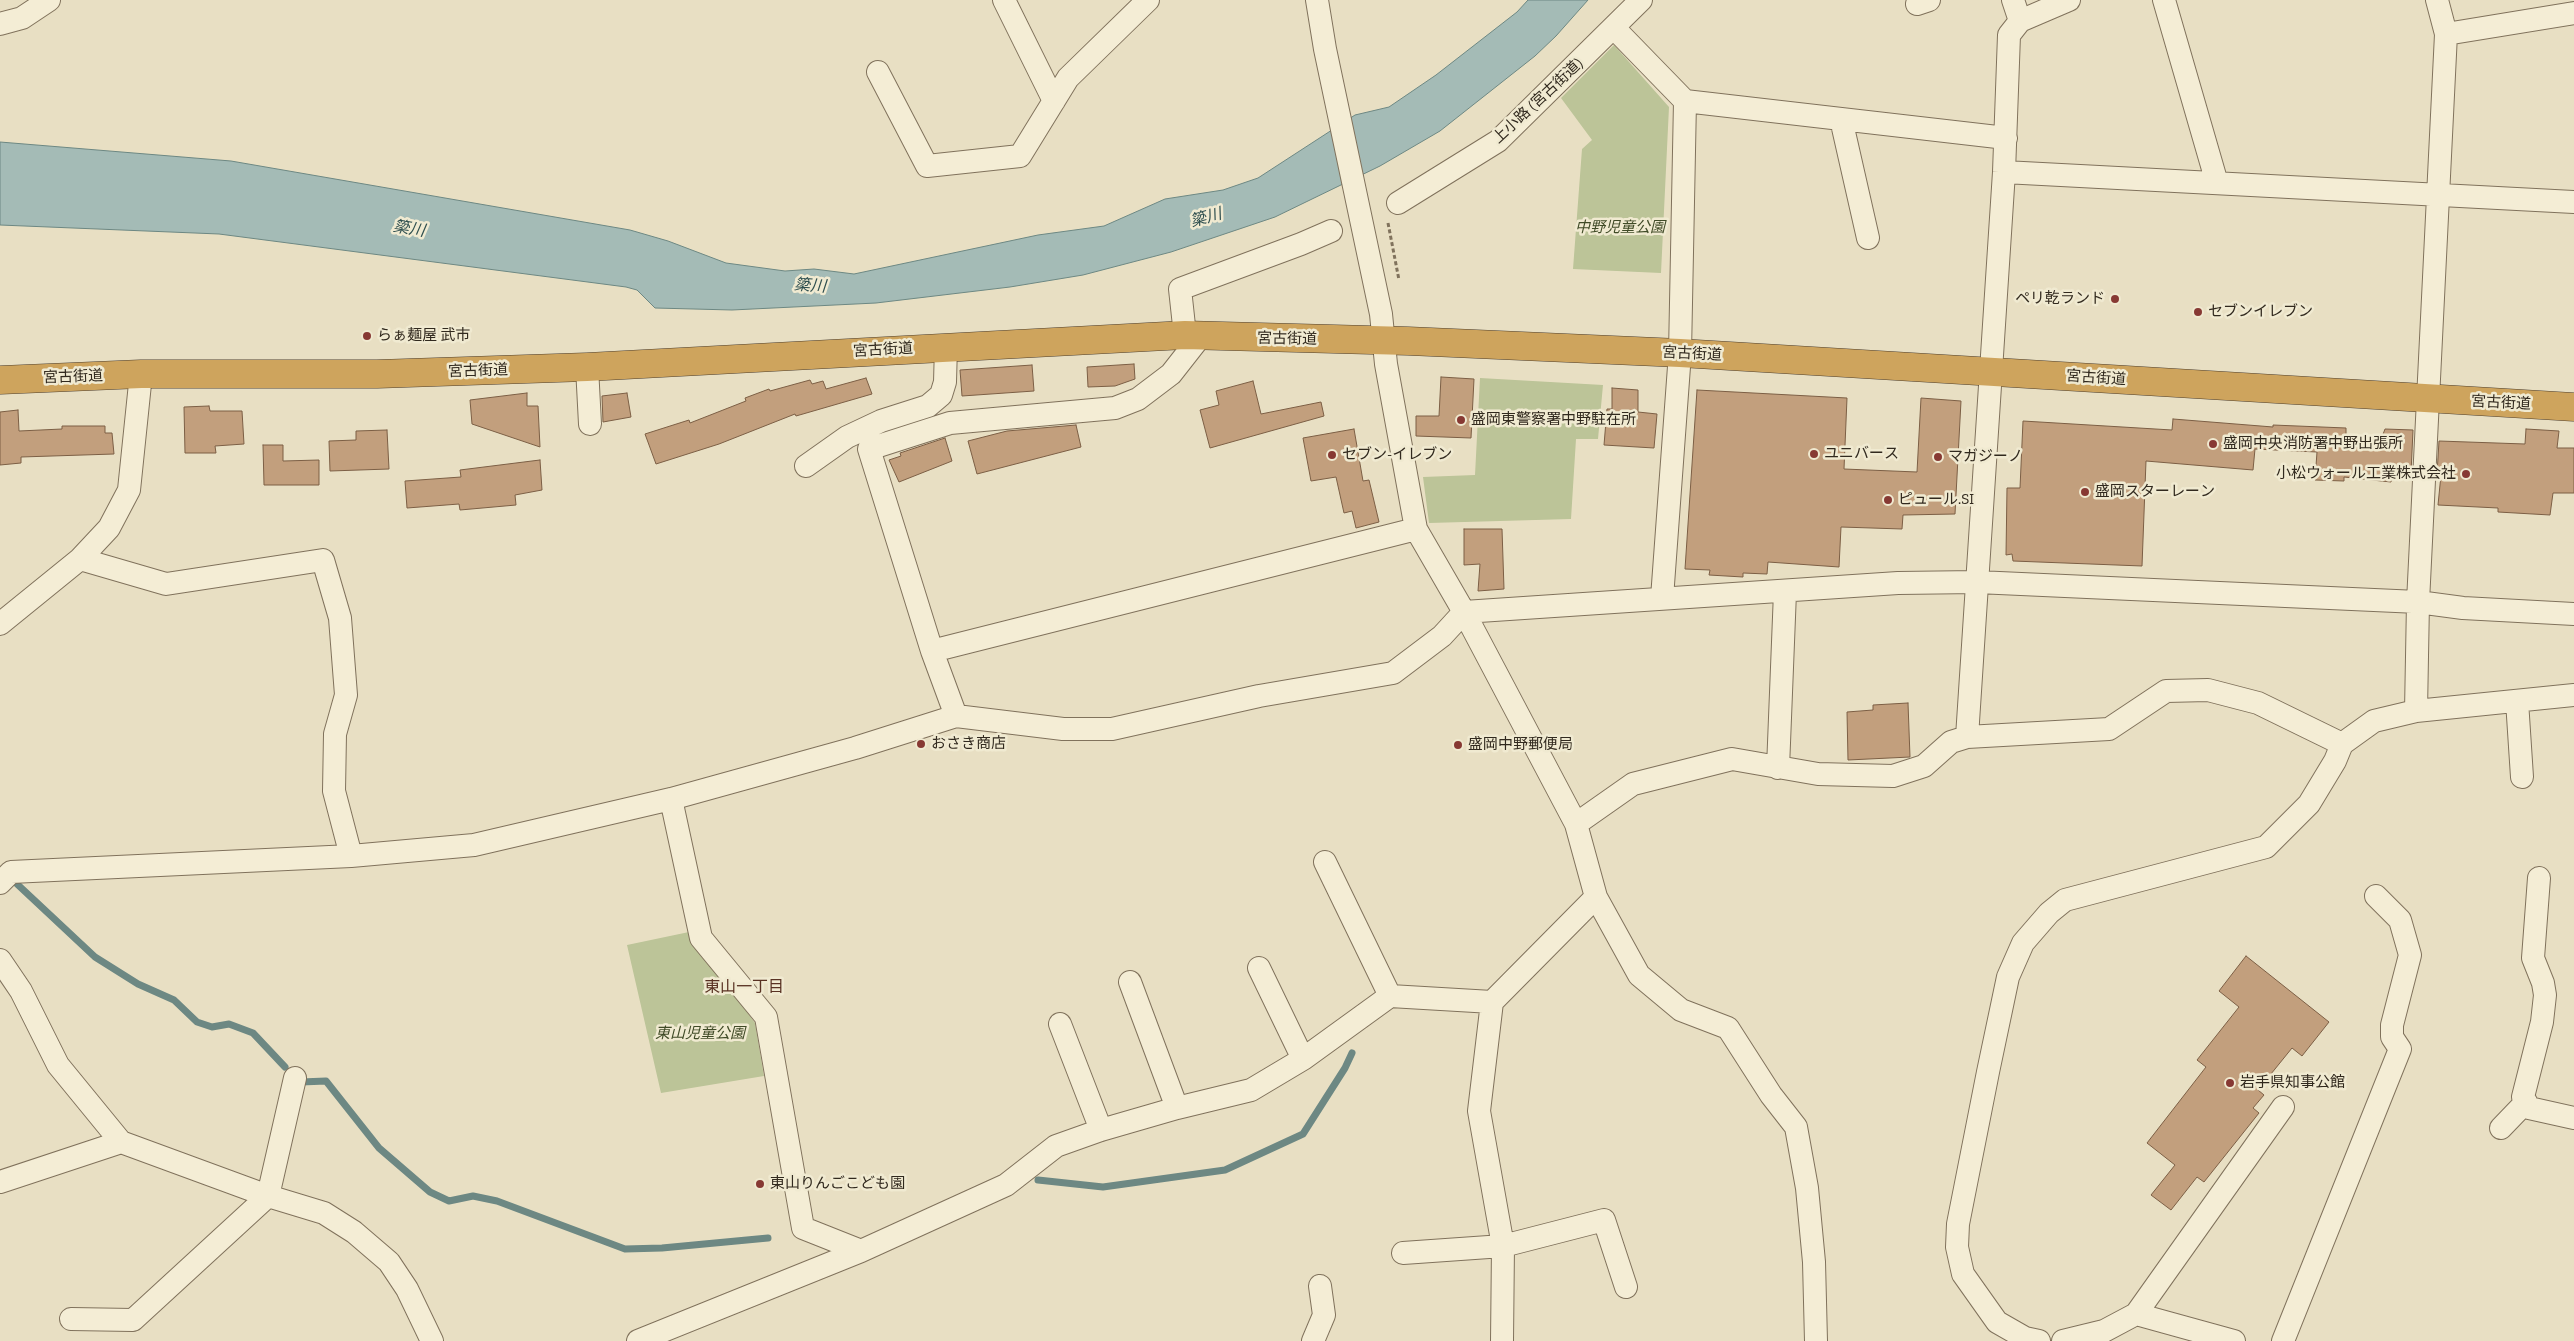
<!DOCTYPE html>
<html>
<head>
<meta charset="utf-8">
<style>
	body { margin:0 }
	canvas { display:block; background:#e8dfc3 }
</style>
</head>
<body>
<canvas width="2574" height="1341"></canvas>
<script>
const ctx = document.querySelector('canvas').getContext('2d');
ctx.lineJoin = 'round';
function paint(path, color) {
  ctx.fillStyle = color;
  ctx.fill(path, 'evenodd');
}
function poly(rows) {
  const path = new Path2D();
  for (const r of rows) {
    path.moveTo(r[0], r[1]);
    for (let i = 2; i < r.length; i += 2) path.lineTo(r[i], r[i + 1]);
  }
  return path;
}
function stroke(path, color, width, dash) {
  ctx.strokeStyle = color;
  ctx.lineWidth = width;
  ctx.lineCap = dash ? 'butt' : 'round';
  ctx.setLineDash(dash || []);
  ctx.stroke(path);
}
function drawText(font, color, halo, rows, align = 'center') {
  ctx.font = font + ' "Zilla Slab","Noto Sans JP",serif';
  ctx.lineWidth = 5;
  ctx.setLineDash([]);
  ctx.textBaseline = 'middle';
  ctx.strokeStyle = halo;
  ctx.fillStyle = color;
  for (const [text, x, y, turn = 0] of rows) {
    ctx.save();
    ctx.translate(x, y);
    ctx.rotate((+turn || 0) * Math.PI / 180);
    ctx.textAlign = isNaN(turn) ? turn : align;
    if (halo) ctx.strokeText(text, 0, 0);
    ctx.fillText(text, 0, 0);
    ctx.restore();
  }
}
paint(poly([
	[1614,45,1669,107,1661,273,1573,269,1582,149,1592,140,1561,98],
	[1480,378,1603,385,1598,439,1576,439,1571,519,1429,523,1423,477,1475,475],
	[689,932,755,1023,764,1076,661,1093,627,945]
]), '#bcc498');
const water = poly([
	[1528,0,1588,0,1556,36,1535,56,1440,131,1380,166,1275,217,1171,252,1083,275,1010,287,876,303,732,310,655,308,637,290,626,287,219,234,0,225,0,142,231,161,630,230,668,241,726,263,785,271,814,269,854,274,1038,235,1104,226,1165,199,1223,190,1258,178,1355,115,1389,107,1436,75,1517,12,1528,0]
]);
paint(water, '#a4bbb6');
stroke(water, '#6d8883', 1);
stroke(poly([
	[17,884,95,957,138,984,174,1000,197,1022,212,1027,229,1024,253,1033,285,1067],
	[301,1082,326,1081,379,1148,430,1192,449,1201,473,1196,497,1201,625,1249,662,1248,768,1238],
	[1038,1180,1103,1187,1225,1170,1303,1134,1345,1068,1352,1053]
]), '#6d8883', 7);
const building = poly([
	[1134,364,1135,379,1115,386,1088,387,1087,367,1134,364],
	[1032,365,1034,391,962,396,960,370,1032,365],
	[1441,377,1474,379,1471,438,1416,436,1416,416,1439,416,1441,377],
	[866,378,872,394,796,416,795,414,719,444,656,464,645,434,689,420,690,423,746,401,745,398,769,389,770,391,810,380,812,384,823,381,826,389,866,378],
	[1253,381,1261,414,1321,402,1324,416,1210,448,1200,410,1219,405,1216,391,1253,381],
	[1612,388,1638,390,1638,412,1657,414,1654,448,1604,445,1607,409,1612,409,1612,388],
	[1697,390,1847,398,1844,469,1917,472,1921,398,1961,401,1955,514,1903,515,1902,529,1841,527,1839,567,1768,562,1767,574,1743,573,1743,577,1709,575,1710,570,1685,569,1697,390],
	[527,393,527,406,538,406,540,447,472,424,470,400,527,393],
	[627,393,631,417,603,422,602,396,627,393],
	[209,406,210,411,242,411,244,444,215,446,216,453,185,453,184,407,209,406],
	[18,410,19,431,62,429,62,426,105,426,105,433,112,433,114,454,21,457,21,463,0,465,0,412,18,410],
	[2173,419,2273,427,2273,425,2346,428,2346,437,2382,437,2385,429,2413,430,2411,473,2392,472,2391,482,2344,477,2344,481,2315,480,2317,452,2255,449,2253,470,2146,461,2142,566,2013,561,2012,554,2006,555,2007,488,2020,488,2023,421,2172,430,2173,419],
	[1076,425,1081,447,977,474,968,441,1007,431,1076,425],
	[1354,429,1363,481,1369,480,1379,522,1356,528,1352,511,1344,513,1336,477,1311,481,1303,438,1354,429],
	[2526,429,2559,431,2557,448,2574,448,2574,493,2553,493,2550,515,2498,512,2498,508,2438,505,2441,475,2437,474,2439,441,2525,444,2526,429],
	[387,430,389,469,330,471,329,441,356,440,356,431,387,430],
	[945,438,952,461,899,482,889,460,901,456,900,453,945,438],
	[263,445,283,445,283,461,319,460,319,485,264,485,263,445],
	[540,460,542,490,515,495,516,505,460,510,459,504,407,508,405,481,461,477,460,470,540,460],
	[1464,529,1502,529,1504,589,1478,591,1480,564,1464,565,1464,529],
	[1908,703,1910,757,1848,760,1847,712,1873,710,1873,705,1908,703],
	[2246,956,2329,1022,2302,1056,2292,1048,2258,1090,2264,1095,2253,1108,2259,1113,2204,1182,2197,1177,2171,1210,2151,1195,2175,1165,2147,1143,2206,1067,2197,1060,2239,1007,2219,991,2246,956]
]);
paint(building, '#c29f7d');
stroke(building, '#7c5f45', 1);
const minor = poly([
	[1004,0,1054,101],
	[1317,0,1325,49,1381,314,1386,364,1416,529,1464,612,1576,824,1596,897,1639,975,1681,1010,1728,1028,1771,1095,1796,1127,1807,1188,1814,1262,1816,1341],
	[2013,0,2020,21],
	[2164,0,2217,183],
	[1917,4,1929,0],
	[0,24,22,18,49,0],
	[1614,28,1685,101,2006,138],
	[2446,34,2574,13],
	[878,72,927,166,1020,156,1068,78,1148,0],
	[1841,119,1868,238],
	[2004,172,2574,202],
	[1398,203,1498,141,1641,0],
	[1185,335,1180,289,1301,244,1331,231],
	[587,367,590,424],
	[806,466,847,437,881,421,928,406,941,395,945,382,946,346],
	[80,559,166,584,323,560,340,618,346,695,335,734,334,791,351,856],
	[1662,598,1680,353,1685,101],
	[0,624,80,559,109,528,129,490,141,374],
	[932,651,1416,529],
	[2517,701,2522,777],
	[2416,711,2418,602,2446,34,2437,0],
	[956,716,1063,729,1112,729,1259,696,1393,673,1442,636,1464,612,1898,583,1977,582,2418,602,2463,608,2574,614],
	[1967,737,2004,172,2009,35,2020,21,2069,0],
	[1778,768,1785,592],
	[671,799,701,938,766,1017,803,1228,861,1251],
	[1576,824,1633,784,1732,759,1818,774,1893,776,1924,766,1951,742,1967,737,2109,729,2166,691,2208,690,2258,703,2342,744],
	[1325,862,1390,996],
	[2539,878,2533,958,2543,983,2545,995,2542,1022,2523,1097,2529,1108,2574,1118],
	[0,883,11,872,351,856,474,845,671,799,855,748,956,716,932,651,869,449,950,423,1115,408,1138,399,1171,374,1200,337],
	[0,960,21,991,58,1065,121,1142,268,1196,324,1213,354,1232,389,1262,407,1289,432,1341],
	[1259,968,1303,1059],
	[1130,982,1177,1108],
	[1060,1024,1101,1130],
	[2501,1128,2526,1102],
	[0,1182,121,1142],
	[1403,1253,1503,1246,1604,1220,1626,1287],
	[2136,1314,2283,1107],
	[71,1319,133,1320,268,1196,295,1078],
	[638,1341,861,1251,1006,1185,1056,1146,1101,1130,1177,1108,1251,1090,1303,1059,1390,996,1492,1002],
	[1313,1341,1324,1315,1320,1286],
	[1502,1341,1503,1246,1479,1111,1492,1002,1596,897],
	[2039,1341,2025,1338,1997,1322,1963,1274,1957,1247,1958,1224,1988,1072,2008,977,2023,943,2049,913,2065,900,2266,847,2309,804,2335,761,2342,744,2374,721,2416,711,2574,695],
	[2063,1341,2104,1331,2136,1314,2234,1341],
	[2283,1341,2400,1049,2392,1037,2392,1025,2410,955,2400,920,2376,896]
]);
const highway = poly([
	[0,380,141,374,377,374,587,367,1185,335,1408,341,1680,353,2574,407]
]);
stroke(minor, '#80725c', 24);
stroke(highway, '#4e4030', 29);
stroke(poly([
	[1388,223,1399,280]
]), '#80725c', 3, [4, 2.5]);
stroke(minor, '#f4edd5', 22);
stroke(highway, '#cea45d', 28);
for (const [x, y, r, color] of [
	[2115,299,5,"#873933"],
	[2198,312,5,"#873933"],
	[367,336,5,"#873933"],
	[1461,420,5,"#873933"],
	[2213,444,5,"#873933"],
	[1814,454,5,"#873933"],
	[1332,455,5,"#873933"],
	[1938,457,5,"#873933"],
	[2466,474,5,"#873933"],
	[2085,492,5,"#873933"],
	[1888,500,5,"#873933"],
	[921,744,5,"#873933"],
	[1458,745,5,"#873933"],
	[2230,1083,5,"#873933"],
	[760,1184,5,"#873933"]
]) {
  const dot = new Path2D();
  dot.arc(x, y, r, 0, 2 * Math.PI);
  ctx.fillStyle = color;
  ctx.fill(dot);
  stroke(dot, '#f0ead1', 2);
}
drawText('15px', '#31291e', '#f0ead1', [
	["上小路 (宮古街道)",1538,101,-43],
	["宮古街道",1287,339,1],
	["宮古街道",883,350,-3],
	["宮古街道",1692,354,3],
	["宮古街道",478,371,-2],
	["宮古街道",73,377,-2],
	["宮古街道",2096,378,4],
	["宮古街道",2501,403,3]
]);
drawText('italic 15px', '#404b27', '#f0ead1', [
	["中野児童公園",1620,228],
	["東山児童公園",700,1034]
]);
drawText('15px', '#31291e', '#f0ead1', [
	["ペリ乾ランド",2105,299,"right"],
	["セブンイレブン",2208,312],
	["らぁ麺屋 武市",377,336],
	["盛岡東警察署中野駐在所",1471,420],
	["盛岡中央消防署中野出張所",2223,444],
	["ユニバース",1824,454],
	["セブン-イレブン",1342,455],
	["マガジーノ",1948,457],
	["小松ウォール工業株式会社",2456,474,"right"],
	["盛岡スターレーン",2095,492],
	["ピュール.SI",1898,500],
	["おさき商店",931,744],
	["盛岡中野郵便局",1468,745],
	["岩手県知事公館",2240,1083],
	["東山りんごこども園",770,1184]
], 'left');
drawText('italic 16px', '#2f4f4f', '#f0ead1', [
	["簗川",1206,218,-16],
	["簗川",409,229,9],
	["簗川",810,286,4]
]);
drawText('16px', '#593223', '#f0ead1', [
	["東山一丁目",744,987]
]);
</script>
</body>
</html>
